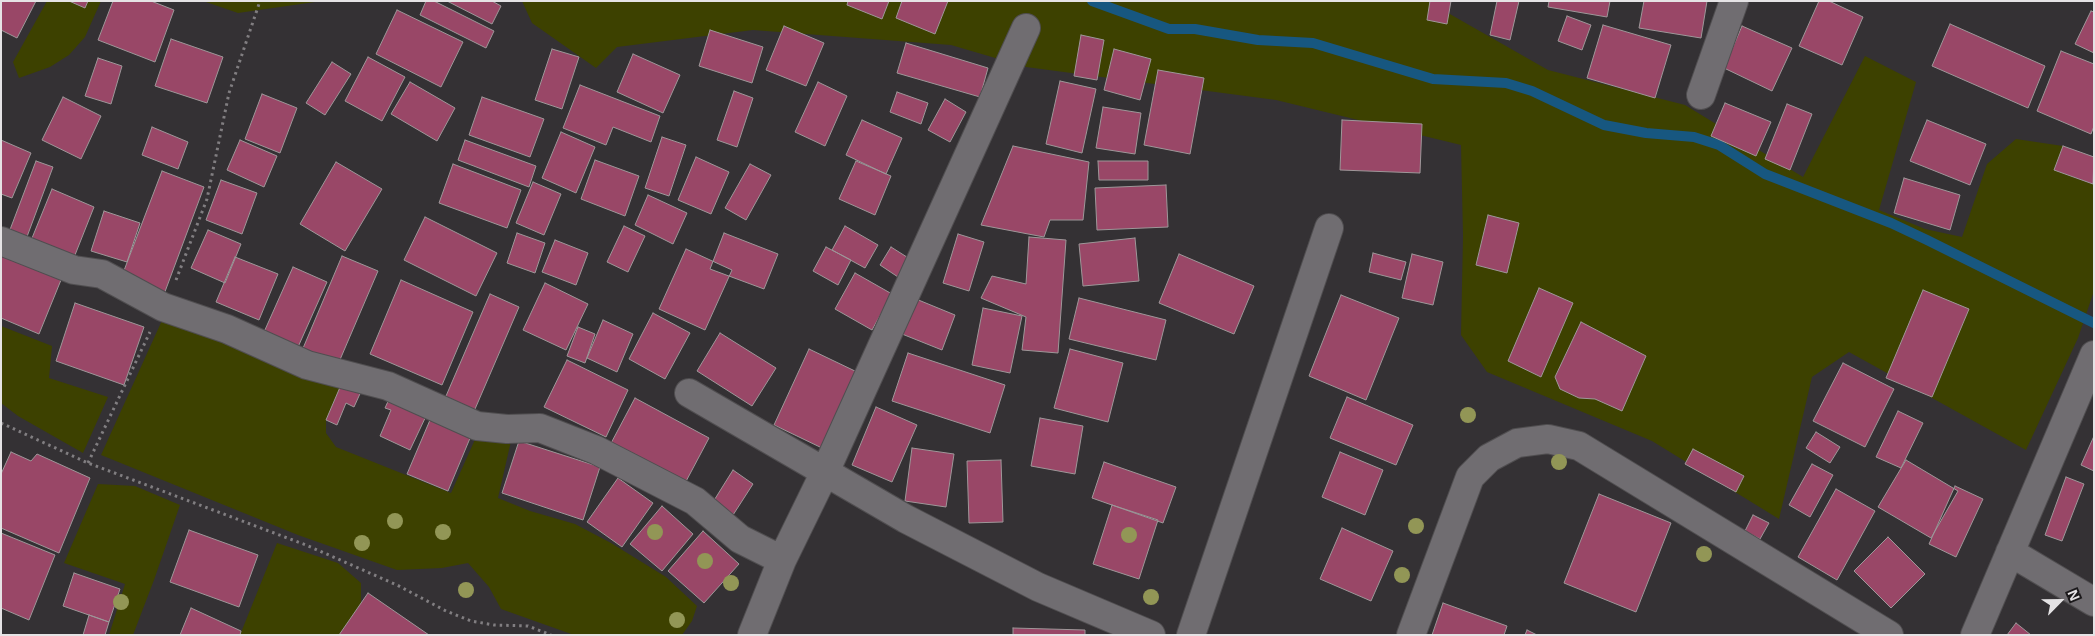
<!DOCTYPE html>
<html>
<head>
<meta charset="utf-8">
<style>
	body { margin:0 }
	#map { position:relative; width:2095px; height:636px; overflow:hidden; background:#343134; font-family:Helvetica,sans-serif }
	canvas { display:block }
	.frame { position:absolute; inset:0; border:2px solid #e5e3e5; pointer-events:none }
	.north { position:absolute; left:2035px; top:576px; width:50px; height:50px; -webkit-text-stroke:4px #1b191b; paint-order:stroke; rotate:67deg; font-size:14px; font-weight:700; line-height:20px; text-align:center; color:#e5e3e5 }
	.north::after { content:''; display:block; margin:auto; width:18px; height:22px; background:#e5e3e5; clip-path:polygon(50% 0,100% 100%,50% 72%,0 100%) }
</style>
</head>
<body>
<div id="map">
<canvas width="2095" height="636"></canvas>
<div class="frame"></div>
<div class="north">N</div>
</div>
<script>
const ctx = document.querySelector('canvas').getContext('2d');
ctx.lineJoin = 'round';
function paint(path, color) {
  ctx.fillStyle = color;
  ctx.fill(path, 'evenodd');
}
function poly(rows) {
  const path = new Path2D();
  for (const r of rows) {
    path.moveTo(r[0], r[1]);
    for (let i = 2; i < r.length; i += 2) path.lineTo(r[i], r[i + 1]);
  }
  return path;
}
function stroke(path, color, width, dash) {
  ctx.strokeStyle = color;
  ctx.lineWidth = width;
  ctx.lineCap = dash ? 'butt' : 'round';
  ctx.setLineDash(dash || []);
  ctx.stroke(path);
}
paint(poly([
	[47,1,101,1,85,37,69,55,50,67,19,78,13,62],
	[203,1,322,1,238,13],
	[522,1,1427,1,1548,70,1685,105,1803,177,1865,56,1916,82,1879,210,1925,229,1962,237,1987,164,2016,139,2063,146,2054,170,2092,184,2094,183,2094,291,2078,338,2026,450,1849,352,1812,377,1779,519,1652,441,1487,372,1461,335,1463,236,1461,145,1276,100,1026,67,951,45,753,30,617,47,596,68,532,23],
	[164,316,344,378,326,420,326,433,336,447,451,493,477,435,511,441,498,498,530,511,575,524,611,543,666,577,697,606,692,621,682,635,574,635,501,609,489,587,468,563,442,568,397,570,298,535,101,455],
	[1,326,52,346,49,378,108,397,83,453,18,416,1,403],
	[98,484,135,486,180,505,154,580,133,635,109,635,125,584,64,563],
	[277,543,338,563,361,583,361,604,339,635,240,635]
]), '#3d4100');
stroke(poly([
	[1092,1,1169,29,1195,29,1258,40,1313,43,1433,79,1506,83,1532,91,1604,125,1646,133,1694,137,1719,145,1765,174,1891,223,1927,240,2094,323]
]), '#175780', 10);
const building = poly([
	[1,1,36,1,17,38,1,30,1,1],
	[69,1,88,1,85,8,69,1],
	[113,1,151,1,174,10,155,62,98,40,113,1],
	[426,1,434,1,494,31,486,48,420,15,426,1],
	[447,1,492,1,501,6,492,24,447,1],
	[848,1,889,1,882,19,847,5,848,1],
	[902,1,948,1,935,34,896,18,902,1],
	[1430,1,1451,1,1447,24,1427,20,1430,1],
	[1497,1,1519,1,1510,40,1490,35,1497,1],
	[1549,1,1610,1,1607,17,1548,7,1549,1],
	[1644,1,1707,1,1701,38,1639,28,1644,1],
	[1819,1,1829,1,1863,17,1842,65,1799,46,1819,1],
	[397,10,463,42,441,87,376,54,397,10],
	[2091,11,2094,12,2094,53,2075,44,2091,11],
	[1567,16,1591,25,1582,50,1558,41,1567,16],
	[1950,24,2045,66,2028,108,1932,66,1950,24],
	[1603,25,1671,45,1655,98,1587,78,1603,25],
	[784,26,824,43,806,86,766,70,784,26],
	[1742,26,1792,48,1772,91,1724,68,1742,26],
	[710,30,763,47,752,83,699,66,710,30],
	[1081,35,1104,40,1097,80,1074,76,1081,35],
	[171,39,223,57,207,103,155,86,171,39],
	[906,43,988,68,980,97,897,73,906,43],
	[552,49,579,57,562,109,535,100,552,49],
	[1114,49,1151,59,1140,100,1104,90,1114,49],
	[2061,51,2094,64,2094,126,2091,134,2037,111,2061,51],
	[633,54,680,75,663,113,617,92,633,54],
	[368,57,405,77,382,121,345,101,368,57],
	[98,58,122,66,111,104,85,96,98,58],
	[332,62,351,74,325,115,306,103,332,62],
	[1158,70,1204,78,1190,154,1144,145,1158,70],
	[1060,81,1096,89,1082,153,1046,144,1060,81],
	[410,82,455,108,437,141,391,114,410,82],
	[818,82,847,96,825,146,795,132,818,82],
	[580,85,660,116,651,142,613,127,606,145,563,128,580,85],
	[734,91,753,98,737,147,717,140,734,91],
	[897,92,928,103,921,124,890,112,897,92],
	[262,94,297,108,280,153,245,139,262,94],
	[63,97,101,116,81,159,42,140,63,97],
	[482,97,544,119,530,157,469,135,482,97],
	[945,99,966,112,950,142,928,130,945,99],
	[1725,103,1771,122,1756,156,1711,136,1725,103],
	[1787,104,1812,114,1790,170,1765,159,1787,104],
	[1103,107,1141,113,1135,154,1096,148,1103,107],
	[862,120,902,138,886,174,846,155,862,120],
	[1342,120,1422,124,1420,173,1340,170,1342,120],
	[1927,120,1986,144,1970,185,1910,161,1927,120],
	[152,127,188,142,178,169,142,155,152,127],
	[561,132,595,147,576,193,542,178,561,132],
	[662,137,686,145,669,196,645,188,662,137],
	[1,140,31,153,12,198,1,194,1,140],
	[240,140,277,156,264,187,227,170,240,140],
	[465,140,536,166,529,187,458,160,465,140],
	[1013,146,1089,162,1083,220,1050,220,1044,237,981,225,1013,146],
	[2063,146,2094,157,2093,184,2054,170,2063,146],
	[696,157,729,172,711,214,678,200,696,157],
	[595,160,639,176,625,216,581,199,595,160],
	[36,161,53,167,25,242,8,235,36,161],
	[856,161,891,176,875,215,839,199,856,161],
	[1098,161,1148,161,1148,180,1099,180,1098,161],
	[336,162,382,189,345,251,300,224,336,162],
	[453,164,521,190,507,228,439,203,453,164],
	[750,164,771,175,746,220,725,208,750,164],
	[162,171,204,187,163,297,120,281,162,171],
	[1904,178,1960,195,1950,230,1894,213,1904,178],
	[221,180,257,193,242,234,206,220,221,180],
	[533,182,561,194,544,235,516,223,533,182],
	[1166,185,1168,227,1097,230,1095,188,1166,185],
	[52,189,94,207,73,260,30,243,52,189],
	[648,195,687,213,673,244,635,225,648,195],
	[104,211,140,223,127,262,91,251,104,211],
	[1488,215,1519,223,1507,273,1476,265,1488,215],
	[425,217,497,253,476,296,404,260,425,217],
	[624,226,645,236,628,272,607,262,624,226],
	[845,226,878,245,865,268,832,250,845,226],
	[208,230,241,244,225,283,191,268,208,230],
	[517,233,545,243,535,273,507,263,517,233],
	[724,233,778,254,764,289,710,269,724,233],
	[958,234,984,242,969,291,943,283,958,234],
	[1029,237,1066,240,1058,353,1022,350,1026,317,981,298,992,276,1026,284,1029,237],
	[1135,238,1139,281,1083,286,1079,244,1135,238],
	[555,240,588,253,576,285,542,272,555,240],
	[826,247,851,260,838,285,813,271,826,247],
	[891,247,910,259,898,277,880,265,891,247],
	[686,249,732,270,705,330,659,309,686,249],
	[1373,253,1406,262,1401,280,1369,272,1373,253],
	[1179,254,1254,286,1234,334,1159,303,1179,254],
	[1412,254,1443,262,1433,305,1402,298,1412,254],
	[1,255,61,280,39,334,1,318,1,255],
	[342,256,378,271,336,369,301,353,342,256],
	[235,257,278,274,259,320,216,302,235,257],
	[293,267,327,282,294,356,260,341,293,267],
	[855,273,892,294,872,330,835,309,855,273],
	[401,280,473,312,442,385,370,354,401,280],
	[545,283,588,304,566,350,523,330,545,283],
	[1539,288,1573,303,1541,377,1508,361,1539,288],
	[1923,290,1969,309,1932,397,1886,378,1923,290],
	[490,294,519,307,472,416,443,403,490,294],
	[1341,295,1399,318,1366,400,1309,376,1341,295],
	[1079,298,1166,320,1156,360,1069,339,1079,298],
	[916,299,955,315,942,350,902,334,916,299],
	[75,303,144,327,124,385,56,361,75,303],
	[983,308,1022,316,1010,373,972,365,983,308],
	[653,313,690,333,665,379,629,359,653,313],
	[603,320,633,334,617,372,587,358,603,320],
	[1581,322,1646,356,1622,411,1595,399,1579,398,1560,389,1555,377,1581,322],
	[578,327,595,334,585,363,567,356,578,327],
	[720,333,776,368,752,406,697,371,720,333],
	[809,349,857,372,822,448,774,425,809,349],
	[1070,349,1123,363,1108,422,1054,408,1070,349],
	[908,353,1005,385,990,433,892,401,908,353],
	[567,360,628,390,606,437,544,407,567,360],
	[1843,363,1894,389,1865,447,1813,421,1843,363],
	[344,378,363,387,354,407,346,403,337,425,326,420,344,378],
	[390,397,427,414,410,450,380,436,391,410,385,408,390,397],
	[1347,397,1413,425,1396,465,1330,438,1347,397],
	[635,398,709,438,683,487,609,447,635,398],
	[876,407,917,425,892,482,852,465,876,407],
	[1898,411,1923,423,1901,468,1876,457,1898,411],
	[433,413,473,431,448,491,407,474,433,413],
	[1040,418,1083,426,1075,474,1031,466,1040,418],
	[1816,432,1840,447,1830,463,1806,448,1816,432],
	[2094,436,2094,471,2081,465,2094,436],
	[519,441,600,467,583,520,502,493,519,441],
	[912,448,954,454,946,507,905,501,912,448],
	[1693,449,1744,476,1736,492,1685,464,1693,449],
	[11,452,31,461,37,454,90,478,59,553,1,528,1,474,11,452],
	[1340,452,1383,470,1365,515,1322,497,1340,452],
	[1001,460,1003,522,969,523,967,461,1001,460],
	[1906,460,1958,491,1931,538,1878,507,1906,460],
	[1104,462,1176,487,1163,523,1092,498,1104,462],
	[1812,464,1833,475,1810,517,1789,505,1812,464],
	[733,470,753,484,733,515,713,502,733,470],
	[2066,477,2084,484,2062,541,2045,535,2066,477],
	[618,478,653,503,622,547,587,522,618,478],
	[1955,486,1983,499,1956,557,1929,544,1955,486],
	[1836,489,1875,511,1837,580,1798,557,1836,489],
	[1599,494,1671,523,1636,612,1564,583,1599,494],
	[1112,505,1158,520,1139,579,1093,564,1112,505],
	[662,506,693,534,662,571,630,544,662,506],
	[1753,515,1769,523,1760,539,1745,531,1753,515],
	[1342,528,1393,551,1371,601,1320,579,1342,528],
	[189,530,258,555,239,607,170,582,189,530],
	[703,531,739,564,704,603,668,571,703,531],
	[1,533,55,555,29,620,1,608,1,533],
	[1888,537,1925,574,1891,608,1854,571,1888,537],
	[74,573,120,589,109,622,63,606,74,573],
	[368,593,429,635,339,635,368,593],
	[1443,603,1507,626,1504,635,1432,635,1443,603],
	[191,608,241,631,240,635,180,635,191,608],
	[89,615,109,622,105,635,83,635,89,615],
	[2016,623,2031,635,2007,635,2016,623],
	[1013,628,1085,630,1085,635,1013,635,1013,628],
	[1527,630,1537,635,1525,635,1527,630]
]);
paint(building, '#994767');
stroke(building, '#9e9799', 1);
const minor = poly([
	[1701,95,1734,1],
	[1,241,74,270,102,274,163,307,227,329,307,365,388,386,477,426,507,429,540,428,596,450,695,501,740,539,782,560],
	[689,393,906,519,1038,587,1151,635],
	[2010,552,2094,602],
	[752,635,782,560,825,472,1026,28],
	[1191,635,1329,228],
	[1411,635,1470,477,1489,458,1517,443,1548,439,1579,446,1889,635],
	[1975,635,2094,355]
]);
stroke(minor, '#504e50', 30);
stroke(poly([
	[176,280,207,199,229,93,260,1],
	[1,423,88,463,306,545,397,585,446,611,471,621,494,625,528,626,551,635],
	[88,463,150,332]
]), '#817e81', 3, [2.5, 4]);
stroke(minor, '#706d71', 28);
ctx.fillStyle = '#929656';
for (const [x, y] of [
	[1468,415],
	[1559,462],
	[395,521],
	[1416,526],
	[443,532],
	[655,532],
	[1129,535],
	[362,543],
	[1704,554],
	[705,561],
	[1402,575],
	[731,583],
	[466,590],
	[1151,597],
	[121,602],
	[677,620]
]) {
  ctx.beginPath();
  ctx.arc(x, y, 8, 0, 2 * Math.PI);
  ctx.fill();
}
</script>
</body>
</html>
